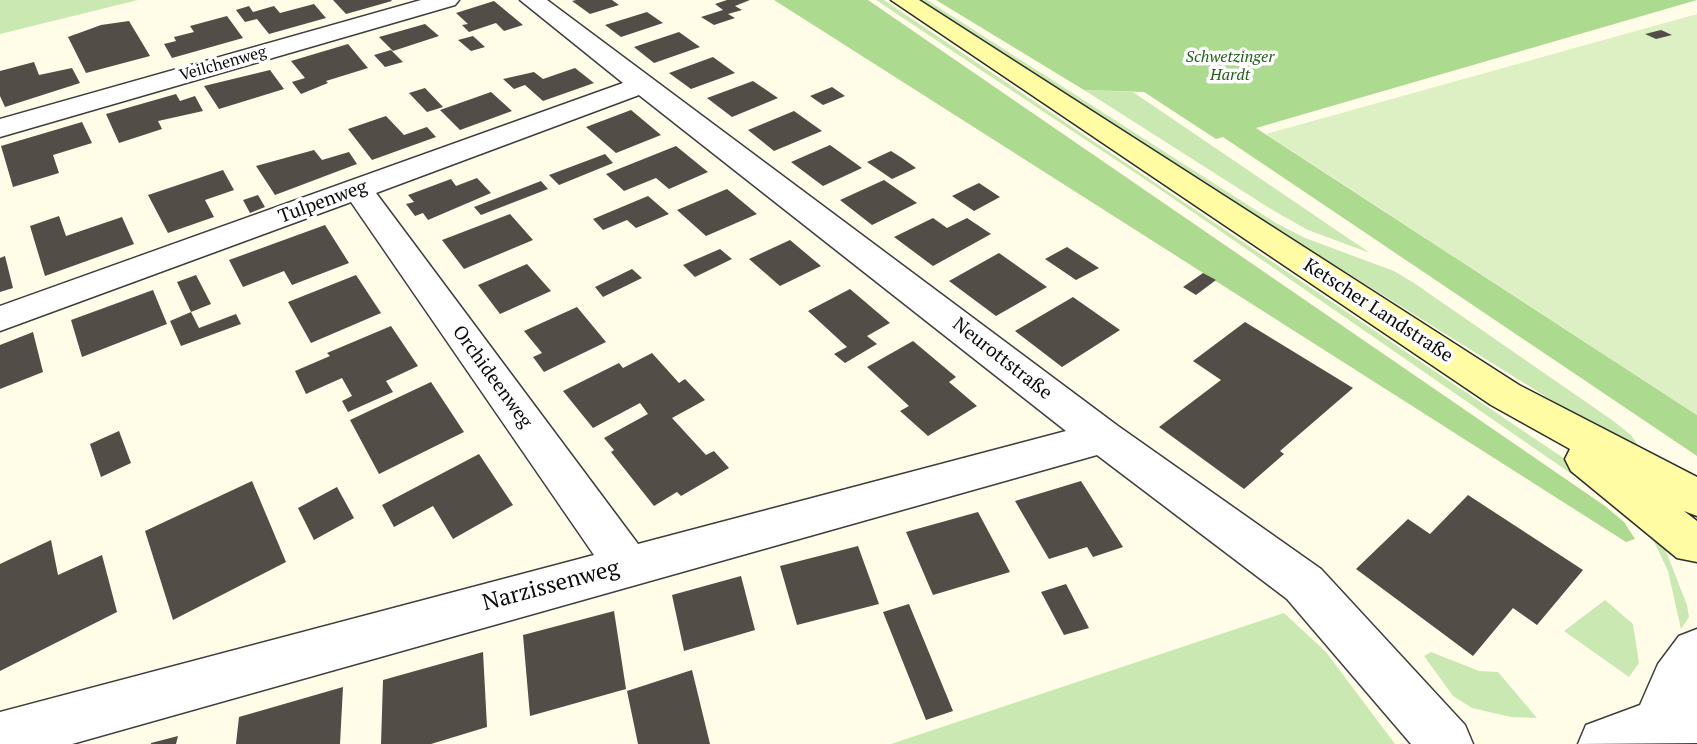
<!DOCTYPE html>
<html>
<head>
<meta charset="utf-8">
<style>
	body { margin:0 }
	canvas { display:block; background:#fffce8 }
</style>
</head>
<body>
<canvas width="1697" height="744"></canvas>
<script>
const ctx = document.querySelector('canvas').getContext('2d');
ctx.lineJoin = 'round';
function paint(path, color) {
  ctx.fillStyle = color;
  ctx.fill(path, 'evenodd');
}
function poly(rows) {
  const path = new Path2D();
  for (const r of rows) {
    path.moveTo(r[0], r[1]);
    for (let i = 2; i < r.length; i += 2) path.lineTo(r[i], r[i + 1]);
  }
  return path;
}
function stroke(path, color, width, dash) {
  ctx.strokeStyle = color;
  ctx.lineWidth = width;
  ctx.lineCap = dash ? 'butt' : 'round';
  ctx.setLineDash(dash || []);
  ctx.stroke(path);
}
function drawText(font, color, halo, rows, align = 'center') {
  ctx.font = font + ' "PT Serif",serif';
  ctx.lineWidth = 7;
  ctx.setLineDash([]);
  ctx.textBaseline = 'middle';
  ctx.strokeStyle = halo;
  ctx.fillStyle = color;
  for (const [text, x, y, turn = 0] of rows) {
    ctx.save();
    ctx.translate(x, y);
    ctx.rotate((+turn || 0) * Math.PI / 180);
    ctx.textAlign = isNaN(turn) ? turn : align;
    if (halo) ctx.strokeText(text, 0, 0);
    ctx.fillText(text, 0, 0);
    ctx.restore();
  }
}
paint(poly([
	[0,0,138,0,0,34],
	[876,0,884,0,1599,482,1573,475,1158,188],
	[919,0,927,0,1276,223,1305,238,1394,271,1414,283,1612,420,1631,435,1637,444,1630,449,1256,216],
	[1084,90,1133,92,1370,253,1308,230,1274,211],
	[1649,531,1662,541,1687,605,1689,617,1681,629,1668,571],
	[1605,600,1633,624,1639,663,1629,677,1564,631],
	[1284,613,1326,652,1395,744,891,744],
	[1431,652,1479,671,1498,672,1537,718,1511,717,1472,708,1453,696,1424,656]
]), '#cae9b2');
paint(poly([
	[774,0,868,0,1605,506,1624,522,1635,539,1626,542],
	[936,0,1697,0,1256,128,1697,415,1697,456,1223,137,1216,139,1144,92,1084,90]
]), '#acdb90');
paint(poly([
	[1697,14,1697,415,1266,134]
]), '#ddf0c4');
paint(poly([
	[333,0,391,0,392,1,346,14],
	[576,0,612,0,619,5,590,14,572,1],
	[727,0,750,0,735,6,742,10,728,14,735,18,714,25,701,17,723,10,715,4],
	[494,1,523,25,504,31,496,23,469,32,462,25,468,24,456,13],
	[314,4,326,18,269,34,257,19,245,22,236,10,249,6,253,12,274,6,280,13],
	[647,12,663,23,621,37,605,25],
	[227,16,243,38,172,58,164,44,176,41,174,37,194,32,190,26],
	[129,21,150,56,86,73,68,37,101,25],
	[425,24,439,36,393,51,379,37],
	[1661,30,1672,35,1656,39,1645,34],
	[679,32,700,47,654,63,634,47],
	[473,36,485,47,471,51,458,40],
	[348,44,368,68,326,81,328,83,301,94,292,82,305,78,291,61],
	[391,50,403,62,385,67,374,55],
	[713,57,735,73,691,89,669,73],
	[34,62,39,75,72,68,80,83,5,107,0,96,0,71],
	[575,68,594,83,543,101,525,85,514,89,503,79,534,72,543,79],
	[270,70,284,89,219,109,204,86],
	[753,81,778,98,732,117,707,98],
	[832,87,845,96,823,105,810,96],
	[425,88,443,107,427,112,409,93],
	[491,92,512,111,460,130,440,110],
	[176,94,180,101,195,96,203,111,158,121,162,129,119,143,106,114],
	[631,110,661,135,616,153,586,127],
	[794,111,822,131,774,151,748,130],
	[386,116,404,135,427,127,436,137,372,160,348,129],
	[82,122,92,143,53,155,59,173,13,187,1,146],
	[830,145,862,168,823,186,791,162],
	[676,146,708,172,669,189,656,178,624,191,606,174],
	[314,150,322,160,349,152,357,164,275,195,256,166],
	[891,151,902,158,916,168,892,179,867,162],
	[605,154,613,163,559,185,549,175],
	[223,170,234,190,205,200,214,217,168,233,148,195],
	[477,178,491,193,428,220,423,213,415,216,406,204,414,202,408,195,451,179,456,186],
	[884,180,917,203,872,225,840,200],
	[541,181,548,189,481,215,474,207],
	[979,183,1000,197,974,211,952,196],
	[727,189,757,214,706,236,677,210],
	[258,195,265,207,250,213,243,200],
	[648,196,669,214,636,228,627,220,603,230,593,219],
	[510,214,533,240,464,269,442,240],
	[59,216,66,236,122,217,134,244,45,276,30,226],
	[933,218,947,228,967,218,991,234,933,266,894,237],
	[325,225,349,263,292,285,284,271,243,287,229,260],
	[790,240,821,266,780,286,749,259],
	[1067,247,1099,268,1076,280,1045,259],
	[720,249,732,259,695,277,683,265],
	[999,253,1047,287,996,316,949,281],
	[5,256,13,288,0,292,0,258],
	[527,264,551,291,500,314,478,285],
	[632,269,642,278,603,297,595,287],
	[1203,273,1216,280,1196,295,1183,287],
	[196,275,211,304,191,312,177,282],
	[356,275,381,313,311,343,288,302],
	[850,289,890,323,867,336,877,344,845,363,834,354,847,347,808,311],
	[153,290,167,324,82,357,71,320],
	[1073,297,1120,330,1062,367,1015,331],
	[577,307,606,342,544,372,533,357,542,353,524,331],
	[191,312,199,328,236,314,241,324,181,346,170,321],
	[1245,322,1353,388,1280,451,1284,454,1244,489,1159,427,1221,380,1193,361],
	[391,326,418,366,386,381,393,392,348,412,342,401,352,396,342,378,306,394,295,371,330,356,327,353],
	[33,332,43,372,0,389,0,345],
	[913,341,956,377,949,382,977,406,928,436,900,411,909,406,867,367],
	[652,353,679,383,685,379,705,400,672,418,706,455,714,451,729,468,681,496,677,492,654,506,611,452,614,450,604,438,648,414,640,403,593,428,563,391,619,363,623,368],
	[431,382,464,432,379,474,350,420],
	[119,431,131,463,101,477,90,444],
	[479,454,513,505,453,539,433,506,394,527,382,505],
	[252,481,286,562,173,620,145,531],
	[1081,481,1123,547,1093,557,1087,547,1049,559,1015,501],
	[337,487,354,518,314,540,298,508],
	[1468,495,1583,570,1537,625,1513,608,1473,656,1356,569,1408,519,1430,534],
	[978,512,1010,572,933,595,906,532],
	[51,540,58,575,102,555,117,612,0,671,0,564],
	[858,546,879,604,797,625,780,566],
	[741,576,755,630,684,651,672,595],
	[1066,584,1089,628,1064,635,1041,592],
	[909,604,953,711,926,720,883,612],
	[614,611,626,689,530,716,523,635],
	[483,652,487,727,431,744,381,744,383,680],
	[692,670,710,744,638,744,627,691],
	[343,687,340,744,236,744,239,717],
	[178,736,176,744,151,744,151,743]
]), '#534d47');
const street = poly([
	[421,0,459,0,455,5,0,137,0,119,421,0],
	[520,0,547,0,1118,426,1321,569,1465,725,1473,744,1411,744,1287,599,1097,455,72,744,0,744,0,712,594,555,351,202,0,331,0,306,623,83,520,0],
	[639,95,1066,431,638,544,376,193,639,95],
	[1697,629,1697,743,1578,744,1586,725,1640,705,1658,664,1679,636,1697,629]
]);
const secondary = poly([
	[891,0,919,0,1519,385,1697,477,1697,516,1684,511,1697,521,1697,562,1677,558,1571,471,1565,459,1570,449,1491,405,891,0]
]);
stroke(street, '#3e3e3e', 3);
stroke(secondary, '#2d2d2d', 3);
paint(street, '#fff');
paint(secondary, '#fffca3');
drawText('italic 16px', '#23631a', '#fff', [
	["Schwetzinger",1230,57],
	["Hardt",1230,75]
]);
drawText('16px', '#0b0b0b', '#fff', [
	["Veilchenweg",223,64,-16]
]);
drawText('19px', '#0b0b0b', '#fff', [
	["Tulpenweg",323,202,-20],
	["Ketscher Landstraße",1378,311,33],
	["Neurottstraße",1002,359,38],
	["Orchideenweg",492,377,54]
]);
drawText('23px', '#0b0b0b', '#fff', [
	["Narzissenweg",551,586,-15]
]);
</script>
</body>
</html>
